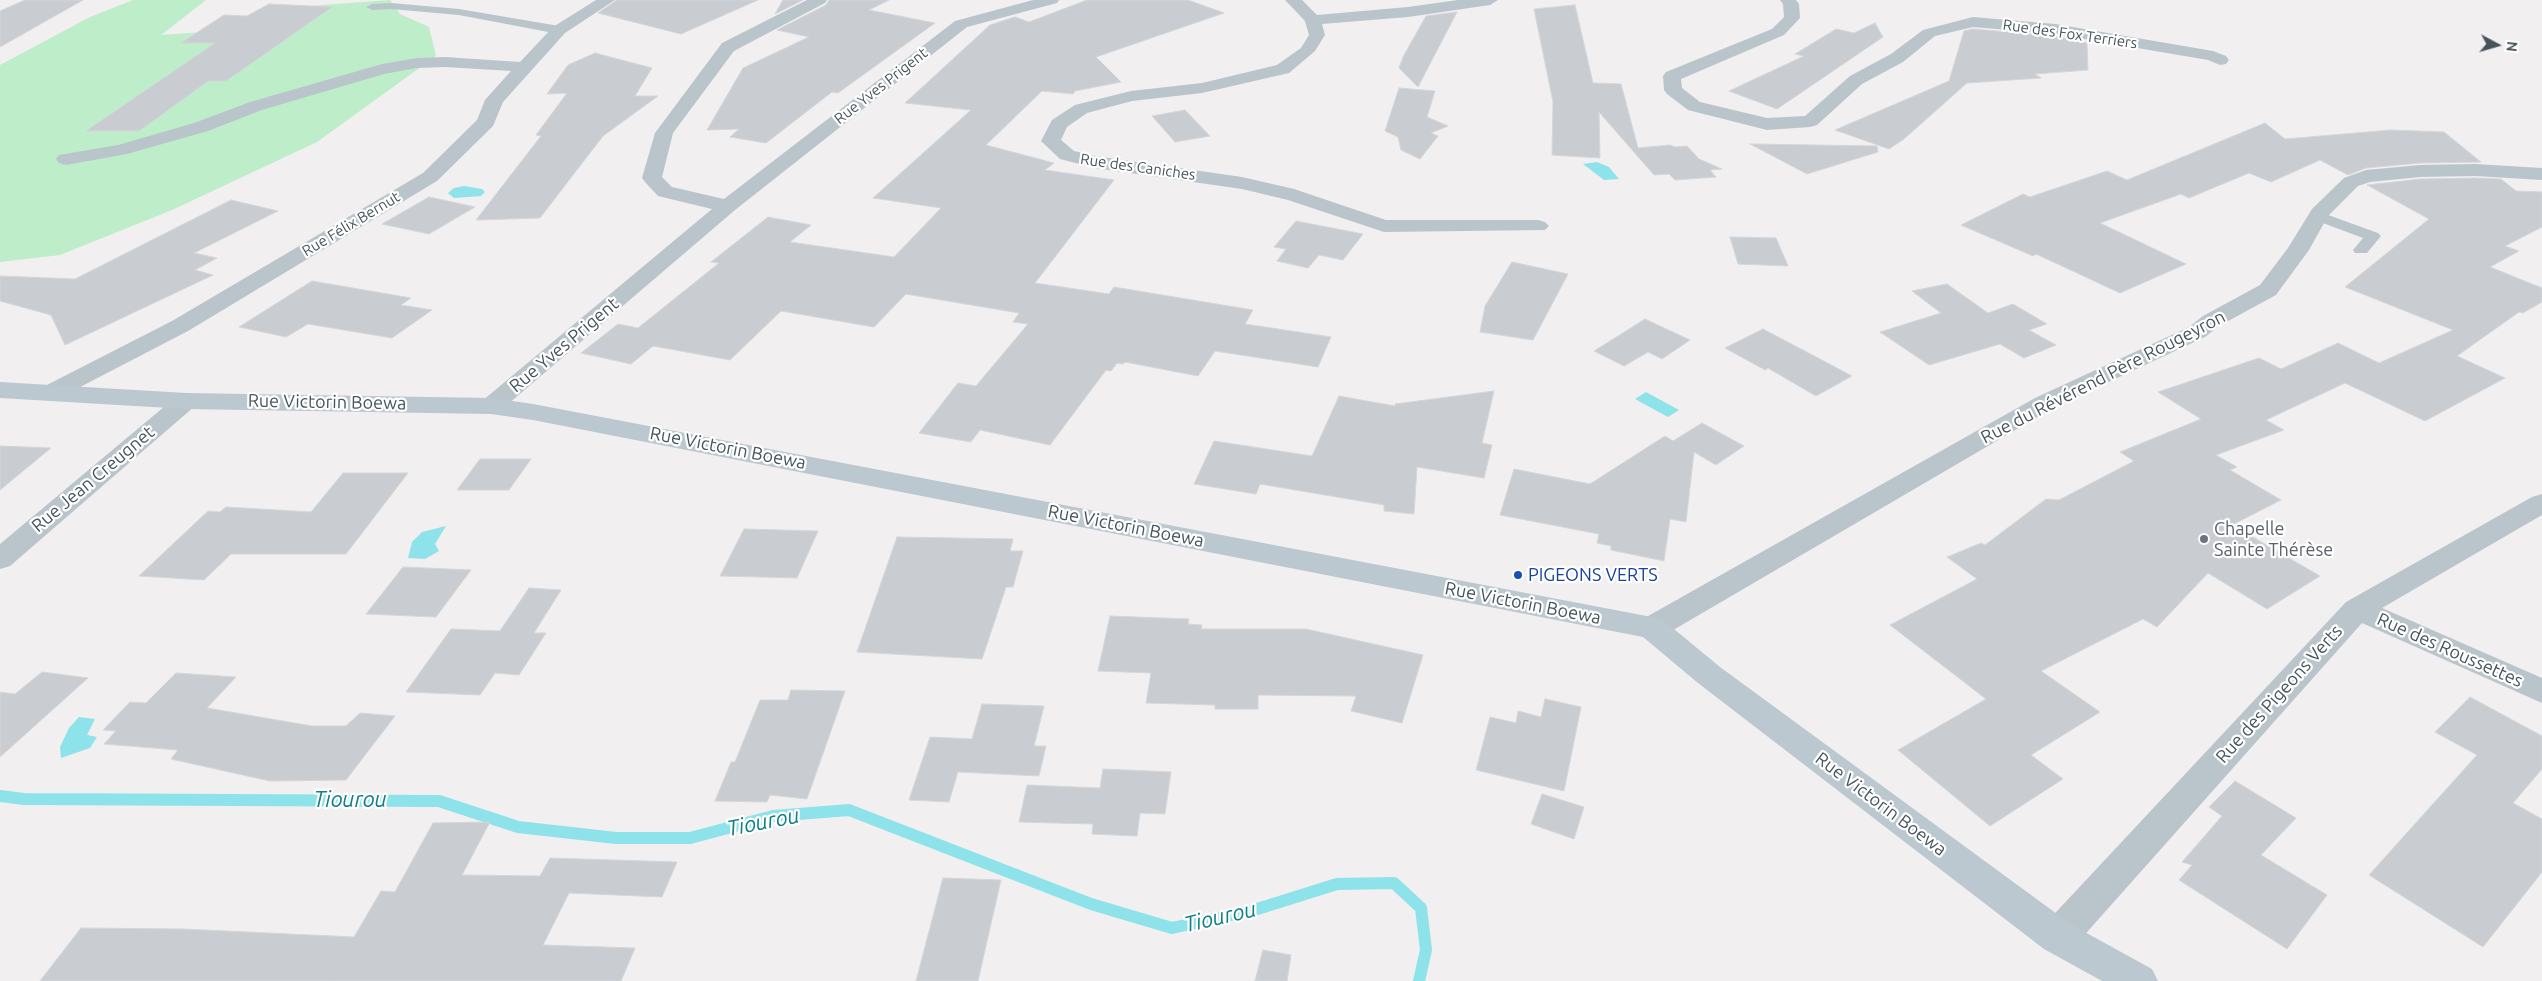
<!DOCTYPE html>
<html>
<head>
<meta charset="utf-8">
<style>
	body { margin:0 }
	#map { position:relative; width:2542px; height:981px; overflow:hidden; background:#f1efef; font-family:Ubuntu,sans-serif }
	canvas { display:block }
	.north { position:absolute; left:2472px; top:20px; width:50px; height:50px; -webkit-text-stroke:4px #fff; paint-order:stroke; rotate:96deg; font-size:14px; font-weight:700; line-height:20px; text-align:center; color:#47555b }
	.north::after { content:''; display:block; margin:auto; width:18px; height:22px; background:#47555b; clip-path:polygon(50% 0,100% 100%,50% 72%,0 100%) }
</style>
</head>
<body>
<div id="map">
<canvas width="2542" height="981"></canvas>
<div class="north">N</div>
</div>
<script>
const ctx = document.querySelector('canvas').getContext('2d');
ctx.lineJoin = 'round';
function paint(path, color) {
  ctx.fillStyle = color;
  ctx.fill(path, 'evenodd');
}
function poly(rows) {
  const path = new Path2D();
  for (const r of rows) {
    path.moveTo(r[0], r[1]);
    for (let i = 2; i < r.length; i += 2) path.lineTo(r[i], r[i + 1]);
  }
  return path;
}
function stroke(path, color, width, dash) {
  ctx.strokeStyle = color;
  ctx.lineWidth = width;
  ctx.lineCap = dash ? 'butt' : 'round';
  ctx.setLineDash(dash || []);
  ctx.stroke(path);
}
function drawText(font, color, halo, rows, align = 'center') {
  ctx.font = font + ' Ubuntu,sans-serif';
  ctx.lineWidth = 4.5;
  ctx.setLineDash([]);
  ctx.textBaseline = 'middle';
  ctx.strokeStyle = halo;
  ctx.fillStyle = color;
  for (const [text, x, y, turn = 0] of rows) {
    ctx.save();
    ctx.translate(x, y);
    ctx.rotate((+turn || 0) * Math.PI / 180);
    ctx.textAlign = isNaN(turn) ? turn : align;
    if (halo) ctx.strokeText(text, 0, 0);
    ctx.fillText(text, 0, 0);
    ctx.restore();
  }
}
paint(poly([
	[133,0,206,0,161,35,275,27,309,6,390,0,400,14,429,27,436,56,317,142,172,210,60,255,0,262,0,65,90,17]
]), '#beedca');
paint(poly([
	[1597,162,1609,167,1619,179,1604,180,1583,164],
	[464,186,482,189,485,192,481,196,454,198,448,193,454,188],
	[1646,392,1679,410,1668,417,1635,399],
	[446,526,435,544,439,551,425,559,408,558,412,542,422,532],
	[79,717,95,719,87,735,97,737,90,748,61,758,60,747,69,728]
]), '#8de3e9');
stroke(poly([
	[0,796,24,799,439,801,518,827,616,838,690,838,773,816,849,810,1091,904,1172,928,1254,910,1337,884,1394,883,1421,908,1426,950,1419,981]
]), '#8de3e9', 12);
const building = poly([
	[25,0,83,0,0,47,0,11,25,0],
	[617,0,758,0,681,34,598,13,617,0],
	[783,0,803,0,775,14,783,0],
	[829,0,889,0,869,10,935,23,838,93,832,92,766,143,730,137,739,129,707,130,743,68,809,37,777,30,826,5,829,0],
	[1087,0,1188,0,1224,13,1096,57,1121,82,1075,91,1073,94,1042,91,986,145,1054,163,1045,170,1114,180,1035,283,1109,294,1114,287,1253,310,1245,324,1331,337,1318,367,1215,351,1198,376,1125,362,1123,364,1117,363,1111,371,1106,370,1050,445,980,430,971,442,919,433,958,383,976,386,1028,324,1013,322,1019,313,906,294,874,327,781,311,730,360,653,346,631,364,581,353,618,324,638,328,719,263,711,262,768,217,811,225,790,242,894,257,941,208,873,198,971,110,905,103,990,25,1015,17,1029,22,1087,0],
	[269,4,332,7,226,81,208,81,139,131,86,131,215,43,181,43,224,15,247,16,269,4],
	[1575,5,1593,83,1621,84,1638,148,1670,145,1675,147,1687,146,1699,159,1722,169,1710,170,1716,177,1675,180,1669,174,1654,175,1599,112,1600,158,1552,155,1553,102,1534,9,1575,5],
	[1457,12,1418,87,1399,68,1403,57,1426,16,1457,12],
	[1875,23,1883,37,1777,109,1729,91,1804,56,1795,54,1836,29,1854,33,1875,23],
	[1973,29,2055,36,2087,43,2088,70,2035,74,2041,78,1967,83,1904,139,1889,149,1835,130,1949,81,1964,31,1973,29],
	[595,53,652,68,635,96,658,96,603,136,540,218,476,220,541,136,536,135,567,93,547,94,568,65,595,53],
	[1399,88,1435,91,1427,117,1448,126,1431,133,1438,136,1420,159,1401,150,1398,137,1385,131,1399,88],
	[1185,110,1210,136,1175,142,1152,116,1185,110],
	[2265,123,2285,139,2391,130,2444,132,2481,162,2420,163,2366,168,2348,175,2320,160,2271,182,2249,173,2189,198,2181,194,2100,223,2186,264,2120,293,2036,254,2033,256,1961,225,2023,194,2030,197,2107,171,2127,180,2265,123],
	[1750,144,1877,146,1878,152,1807,174,1750,144],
	[2475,178,2501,179,2516,191,2542,192,2542,227,2505,246,2519,251,2490,267,2542,288,2542,302,2523,313,2519,312,2457,356,2505,378,2425,421,2345,383,2266,420,2284,430,2216,455,2237,467,2230,470,2281,500,2232,525,2320,576,2267,609,2208,573,2157,627,2143,619,2041,671,2100,712,2031,755,2063,779,1990,826,1898,750,1986,699,1890,625,1977,579,1947,557,1981,543,1985,545,2046,499,2059,500,2134,461,2120,452,2201,419,2158,392,2259,358,2281,369,2338,343,2379,363,2453,330,2345,287,2429,219,2367,185,2420,179,2475,178],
	[429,197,475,207,429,234,382,224,429,197],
	[231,200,278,211,194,253,217,258,195,270,213,275,65,345,51,315,0,301,0,276,75,279,231,200],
	[1296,221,1363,234,1343,260,1319,255,1308,268,1277,261,1286,249,1274,247,1296,221],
	[1730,237,1776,238,1788,266,1738,264,1730,237],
	[1512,262,1568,274,1533,340,1480,332,1485,306,1512,262],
	[312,281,411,298,401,305,432,310,392,338,308,324,286,337,239,327,312,281],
	[1947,284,1988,313,2013,304,2047,324,2029,330,2056,345,2024,358,2000,344,1929,365,1880,332,1941,313,1912,291,1947,284],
	[1645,319,1690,340,1662,359,1648,352,1624,366,1594,351,1645,319],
	[1763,329,1820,359,1852,376,1816,396,1768,368,1765,370,1725,348,1763,329],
	[1494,391,1482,443,1492,445,1484,478,1417,467,1414,514,1384,511,1384,505,1260,484,1256,494,1194,484,1214,441,1312,456,1339,396,1395,406,1395,404,1494,391],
	[1702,423,1744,446,1716,465,1694,452,1686,522,1670,519,1664,561,1611,550,1611,546,1597,543,1599,534,1500,515,1514,469,1590,484,1665,436,1673,441,1702,423],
	[0,446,51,448,0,490,0,446],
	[480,459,531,459,509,490,457,490,480,459],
	[343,473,408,473,346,554,231,554,204,580,139,576,208,511,220,512,226,507,311,512,343,473],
	[744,529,818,531,797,578,720,576,744,529],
	[897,537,1013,539,1010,551,1023,551,1013,587,1006,587,982,659,857,652,897,537],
	[403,567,471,570,436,617,366,614,403,567],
	[529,588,561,590,534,633,546,633,519,675,495,673,480,695,406,692,451,629,500,631,529,588],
	[1110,616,1189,619,1188,624,1202,625,1201,629,1306,629,1423,655,1402,723,1351,711,1356,696,1258,695,1258,709,1215,709,1215,705,1146,703,1151,673,1098,671,1110,616],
	[42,672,88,678,0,757,0,692,15,694,42,672],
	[176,673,236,677,207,708,312,726,346,726,360,713,395,716,346,780,270,781,171,759,178,750,104,744,116,731,103,730,130,702,146,703,176,673],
	[791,690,845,691,807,799,770,795,767,802,715,801,731,762,735,762,760,700,788,700,791,690],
	[2470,697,2542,736,2542,769,2513,803,2542,819,2542,872,2483,947,2369,875,2477,755,2435,732,2470,697],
	[1545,699,1581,707,1564,791,1476,770,1490,717,1516,723,1518,711,1541,717,1545,699],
	[982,704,1044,706,1034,746,1046,746,1039,776,958,772,949,802,909,800,930,737,972,739,982,704],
	[1103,769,1171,772,1165,814,1140,813,1137,836,1092,834,1093,824,1019,822,1027,785,1100,788,1103,769],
	[2235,781,2296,818,2261,855,2327,895,2287,949,2179,880,2192,865,2182,862,2222,816,2209,807,2235,781],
	[1542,794,1584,807,1574,839,1531,824,1542,794],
	[490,822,462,875,540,876,550,858,677,862,662,897,569,893,543,945,635,948,621,981,40,981,81,928,183,929,354,937,381,891,395,892,433,823,490,822],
	[943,878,1001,880,978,981,916,981,943,878],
	[1263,950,1291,955,1287,981,1255,981,1263,950]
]);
paint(building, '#c9cdd1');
stroke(building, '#d3d6da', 1);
paint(poly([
	[391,3,459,9,559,26,565,30,559,34,459,15,391,9,372,10,366,7,372,4,391,3],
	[2317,211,2378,233,2381,236,2367,253,2355,253,2353,250,2363,238,2312,219,2309,216,2312,213,2317,211]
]), '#bac5cb');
paint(poly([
	[596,0,615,0,565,33,503,102,493,126,437,181,188,331,59,398,50,401,41,398,37,393,41,388,172,321,423,173,477,120,485,100,511,71,445,67,417,68,384,74,262,110,208,131,127,154,66,165,59,163,56,159,59,155,118,145,194,123,250,102,382,64,417,58,445,57,520,62,553,27,596,0],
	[807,0,827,0,825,3,734,51,673,133,662,177,672,187,724,199,955,21,1033,0,1059,0,1057,3,967,27,735,210,500,411,491,414,482,411,478,406,482,401,712,209,658,196,645,182,642,178,655,133,722,43,807,0],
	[1285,0,1302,0,1317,15,1408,7,1458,0,1498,0,1490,5,1408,17,1322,24,1325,35,1315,51,1289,73,1202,93,1132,101,1087,113,1067,127,1061,140,1074,151,1095,156,1242,177,1294,189,1386,220,1538,220,1545,222,1549,226,1545,230,1384,232,1288,200,1242,189,1095,168,1060,159,1041,141,1052,120,1075,105,1131,91,1202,83,1277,65,1301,48,1309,35,1305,21,1285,0],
	[1780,0,1796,0,1799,4,1800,18,1784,35,1681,79,1682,88,1700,102,1767,118,1805,116,1850,76,1891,54,1923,30,1973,17,2055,24,2213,51,2226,56,2229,60,2226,64,2220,65,2208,60,2055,34,1973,27,1935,36,1903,62,1862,84,1817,125,1810,127,1767,130,1688,110,1667,94,1664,90,1663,76,1666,72,1772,29,1784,17,1783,4,1780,0],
	[2475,164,2542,168,2542,180,2475,176,2420,177,2370,182,2358,186,2328,216,2309,250,2276,295,2219,326,2205,337,2053,408,1663,636,1652,639,1641,636,1637,628,1641,620,2035,398,2189,327,2203,316,2260,285,2288,248,2312,209,2344,178,2366,170,2420,165,2475,164],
	[186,393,195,396,199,401,195,406,10,566,0,569,0,544,177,396,186,393],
	[2542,494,2542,515,2382,608,2542,678,2542,703,2362,623,2072,949,2058,954,2044,949,2039,937,2044,925,2346,602,2532,497,2542,494]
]), '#bac5cb');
paint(poly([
	[0,382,186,393,491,398,533,404,1652,617,1663,620,1720,667,2072,925,2152,969,2158,981,2102,981,2044,949,1698,683,1643,637,533,420,491,414,186,409,0,398,0,382]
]), '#bbc8d0');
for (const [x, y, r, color] of [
	[2204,539,5,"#6b7280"],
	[1518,575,5,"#1a4fb4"]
]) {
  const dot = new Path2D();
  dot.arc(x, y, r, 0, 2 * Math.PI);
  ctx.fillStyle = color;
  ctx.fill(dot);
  stroke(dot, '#fff', 2);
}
drawText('15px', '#47555b', '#fff', [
	["Rue des Fox Terriers",2070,34,8],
	["Rue Yves Prigent",881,86,-38],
	["Rue des Caniches",1138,167,8],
	["Rue Félix Bernut",351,224,-31]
]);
drawText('18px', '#47555b', '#fff', [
	["Rue Yves Prigent",564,345,-40],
	["Rue du Révérend Père Rougeyron",2103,377,-27],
	["Rue Victorin Boewa",327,402,1],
	["Rue Victorin Boewa",728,448,11],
	["Rue Jean Creugnet",93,479,-40],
	["Rue Victorin Boewa",1126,526,11],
	["Rue Victorin Boewa",1523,603,11],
	["Rue des Roussettes",2450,650,24],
	["Rue des Pigeons Verts",2279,694,-48],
	["Rue Victorin Boewa",1881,804,37]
]);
drawText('18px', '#5b616d', '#fff', [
	["Chapelle",2214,529],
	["Sainte Thérèse",2214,550]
], 'left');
drawText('18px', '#164399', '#fff', [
	["PIGEONS VERTS",1528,575]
], 'left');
drawText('italic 22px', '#117f87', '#fff', [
	["Tiourou",350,800],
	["Tiourou",763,822,-11],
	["Tiourou",1220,917,-13]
]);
</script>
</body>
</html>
